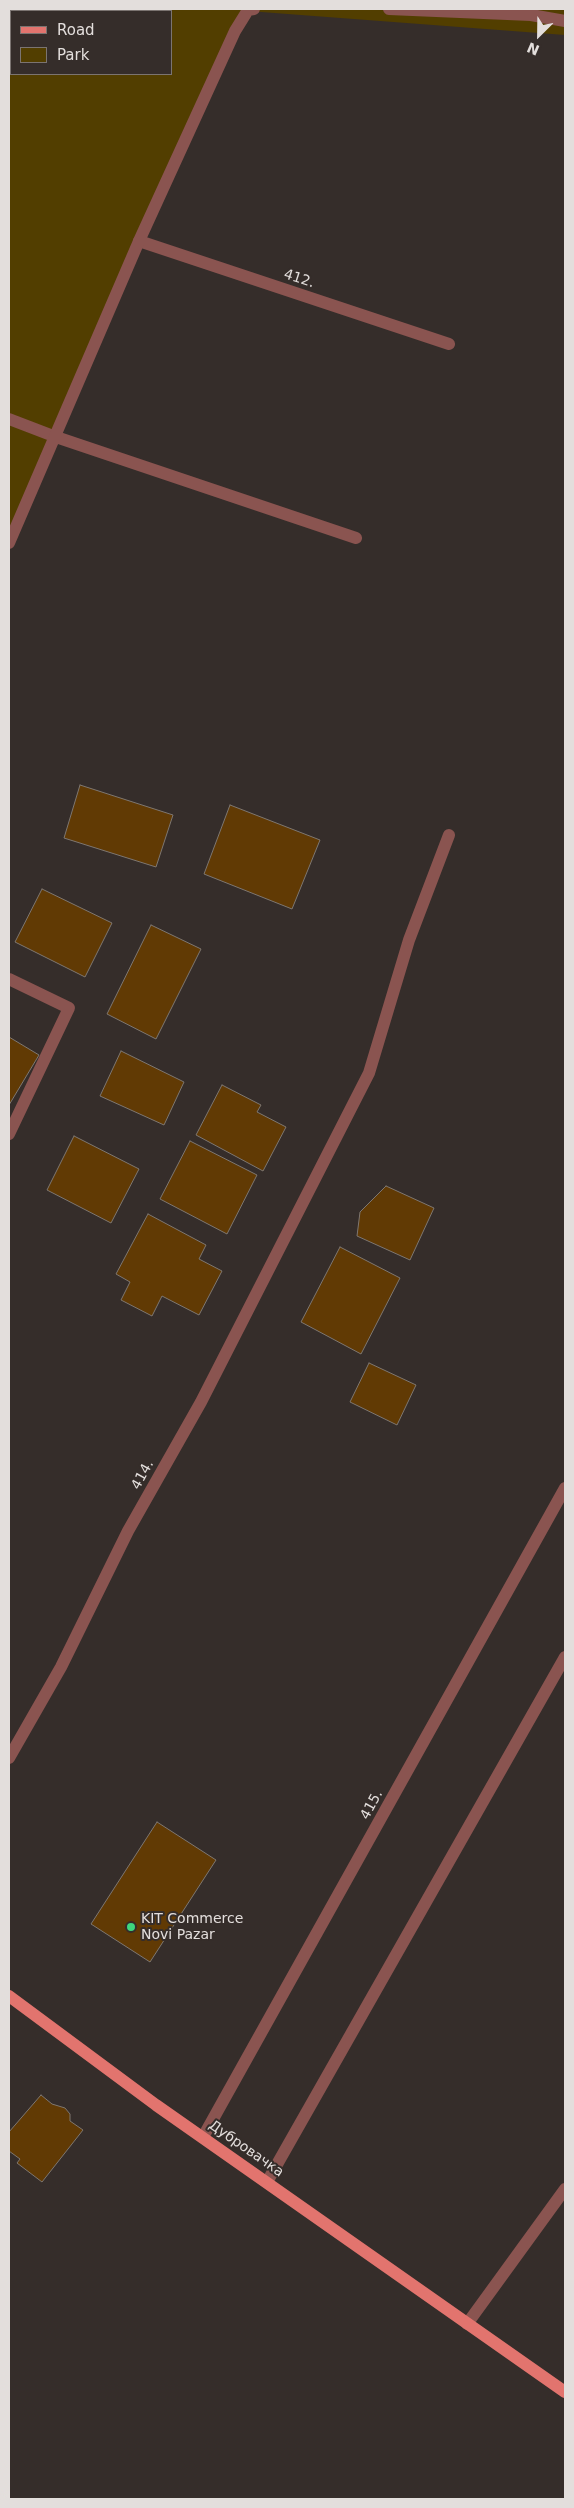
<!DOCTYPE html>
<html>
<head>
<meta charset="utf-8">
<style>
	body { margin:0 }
	#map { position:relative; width:574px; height:2508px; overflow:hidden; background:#352d2a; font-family:"DejaVu Sans",sans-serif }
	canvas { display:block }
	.frame { position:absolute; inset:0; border:10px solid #e3dedc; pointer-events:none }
	.legend { position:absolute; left:10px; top:10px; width:162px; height:65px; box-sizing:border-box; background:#352d2a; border:1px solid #7b7471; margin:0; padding:6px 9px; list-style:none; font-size:15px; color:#e3dedc }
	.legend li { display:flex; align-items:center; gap:10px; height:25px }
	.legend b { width:25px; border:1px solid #7b7471 }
	.north { position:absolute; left:514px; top:10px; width:50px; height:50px; -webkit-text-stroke:4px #352d2a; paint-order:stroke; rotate:203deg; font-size:14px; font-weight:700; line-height:20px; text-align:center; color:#e3dedc }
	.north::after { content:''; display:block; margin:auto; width:18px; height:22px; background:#e3dedc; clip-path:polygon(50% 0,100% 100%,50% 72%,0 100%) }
</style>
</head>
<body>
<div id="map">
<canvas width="574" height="2508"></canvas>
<div class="frame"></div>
<ul class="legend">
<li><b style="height:6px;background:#e2746e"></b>Road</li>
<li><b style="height:14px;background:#523e00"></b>Park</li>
</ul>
<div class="north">N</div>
</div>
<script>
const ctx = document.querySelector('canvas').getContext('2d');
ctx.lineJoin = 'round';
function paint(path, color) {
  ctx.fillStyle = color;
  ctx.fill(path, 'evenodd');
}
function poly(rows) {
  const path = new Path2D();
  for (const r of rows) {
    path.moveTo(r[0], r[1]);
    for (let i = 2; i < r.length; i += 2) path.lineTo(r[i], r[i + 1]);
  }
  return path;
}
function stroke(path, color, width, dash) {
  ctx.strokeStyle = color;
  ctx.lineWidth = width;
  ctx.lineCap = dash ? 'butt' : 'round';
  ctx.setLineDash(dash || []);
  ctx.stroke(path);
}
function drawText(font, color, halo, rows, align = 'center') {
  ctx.font = font + ' "DejaVu Sans",sans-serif';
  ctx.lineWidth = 4;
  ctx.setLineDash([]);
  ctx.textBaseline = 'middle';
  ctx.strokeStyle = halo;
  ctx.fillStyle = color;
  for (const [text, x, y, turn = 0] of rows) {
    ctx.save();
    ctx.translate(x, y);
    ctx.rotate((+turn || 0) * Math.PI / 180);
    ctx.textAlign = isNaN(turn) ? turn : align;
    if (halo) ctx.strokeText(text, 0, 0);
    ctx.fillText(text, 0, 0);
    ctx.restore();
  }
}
paint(poly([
	[36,9,565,9,565,35,248,11,9,543,9,66,11,60,11,74,171,74,171,11,35,11]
]), '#523e00');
const building = poly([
	[80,785,173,815,156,867,64,838,80,785],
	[230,805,320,840,292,909,204,874,230,805],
	[42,889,112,923,85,977,15,942,42,889],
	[151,925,201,949,156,1039,107,1014,151,925],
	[9,1037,39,1055,9,1105,9,1037],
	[121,1051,184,1082,164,1125,100,1096,121,1051],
	[222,1085,261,1105,257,1112,286,1127,263,1171,196,1135,222,1085],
	[74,1136,139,1169,111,1223,47,1190,74,1136],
	[190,1141,257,1175,227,1234,160,1199,190,1141],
	[386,1186,434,1208,410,1260,357,1236,360,1212,386,1186],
	[148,1214,206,1245,199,1259,222,1271,199,1315,162,1296,152,1316,121,1300,130,1282,116,1274,148,1214],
	[340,1247,400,1278,361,1354,301,1322,340,1247],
	[369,1363,416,1385,397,1425,350,1402,369,1363],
	[157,1822,216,1860,150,1962,91,1924,157,1822],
	[41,2095,52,2104,65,2108,70,2114,70,2121,83,2130,42,2182,17,2163,20,2159,9,2151,9,2132,41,2095]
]);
paint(building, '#613a04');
stroke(building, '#7e7771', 1);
stroke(poly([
	[139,241,449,344],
	[9,419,56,437,356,538],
	[9,979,69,1008,9,1134]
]), '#8a5450', 12);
stroke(poly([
	[389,9,531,15,565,21],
	[9,543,139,241,235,31,248,10,254,9],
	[9,1758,61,1667,128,1531,201,1402,369,1073,409,940,449,835],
	[203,2137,565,1488],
	[267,2182,565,1657],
	[467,2324,565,2189]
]), '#8a5450', 12);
stroke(poly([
	[9,1996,156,2105,565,2392]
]), '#e2746e', 12);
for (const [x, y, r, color] of [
	[131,1927,5,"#3ed77d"]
]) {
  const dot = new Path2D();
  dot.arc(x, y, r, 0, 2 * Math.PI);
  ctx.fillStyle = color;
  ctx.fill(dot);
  stroke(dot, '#352d2a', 2);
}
drawText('14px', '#e3dedc', '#352d2a', [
	["412.",299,279,18],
	["414.",143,1475,-61],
	["415.",372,1805,-61],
	["Дубровачка",246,2149,35]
]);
drawText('14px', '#e3dedc', '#352d2a', [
	["KIT Commerce",141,1919],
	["Novi Pazar",141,1935]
], 'left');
</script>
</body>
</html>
